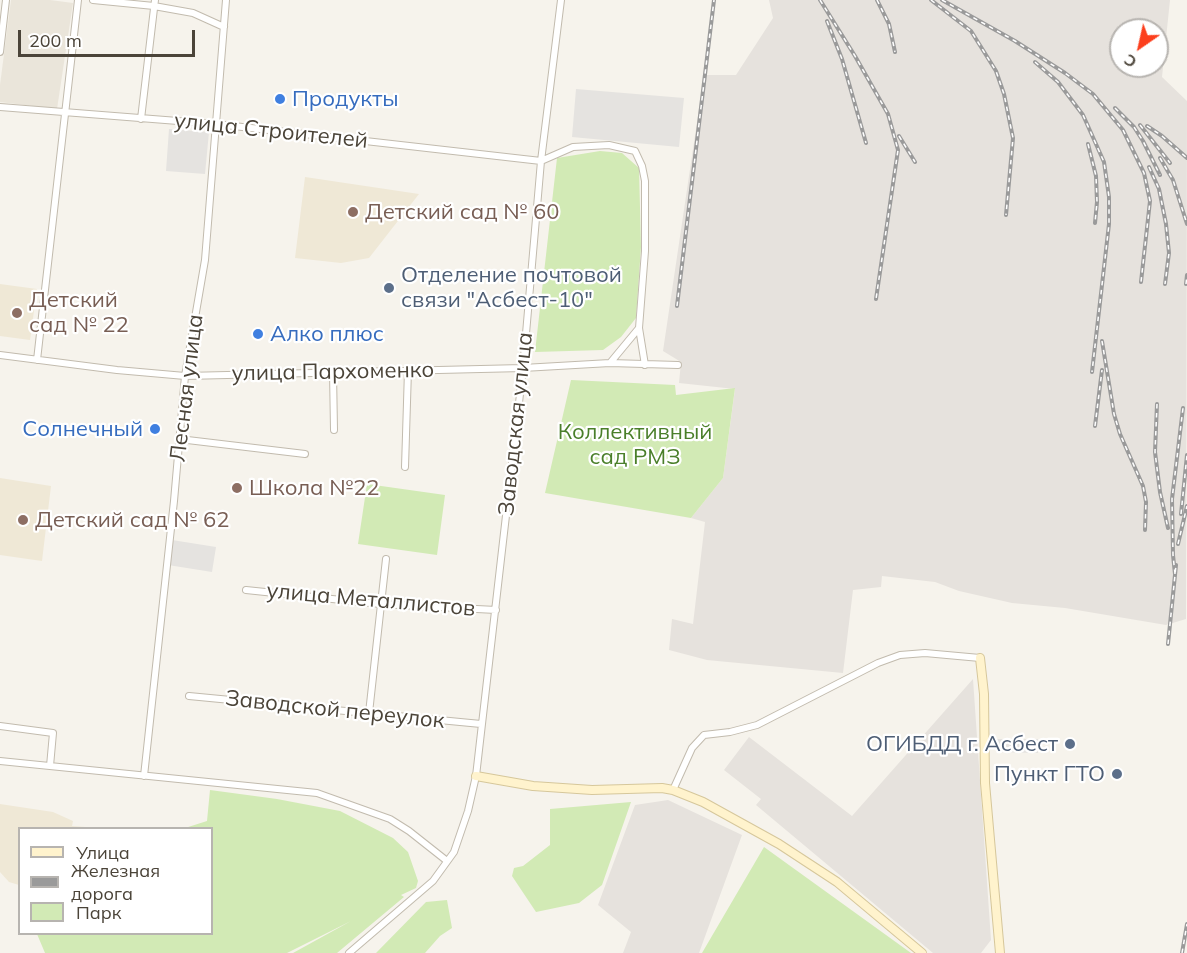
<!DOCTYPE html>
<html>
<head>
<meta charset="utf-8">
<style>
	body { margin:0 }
	#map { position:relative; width:1187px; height:953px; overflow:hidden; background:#f6f3ec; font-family:Mulish,sans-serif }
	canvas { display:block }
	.legend { position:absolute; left:18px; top:827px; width:195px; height:108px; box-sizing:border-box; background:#fff; border:2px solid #b7b4b0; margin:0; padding:8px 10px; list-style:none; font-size:18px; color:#4b4439 }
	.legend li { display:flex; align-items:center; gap:12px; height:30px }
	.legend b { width:30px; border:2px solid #b7b4b0 }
	.north { position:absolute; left:1109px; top:18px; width:60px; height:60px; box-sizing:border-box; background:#fff; border:2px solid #b7b4b0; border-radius:50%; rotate:214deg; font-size:16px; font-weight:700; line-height:24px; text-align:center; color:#4b4439 }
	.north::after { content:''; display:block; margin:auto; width:21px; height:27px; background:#fc3f1d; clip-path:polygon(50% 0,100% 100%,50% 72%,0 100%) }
	.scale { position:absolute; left:18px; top:30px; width:177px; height:27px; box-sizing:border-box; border:3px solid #4b4439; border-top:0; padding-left:8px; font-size:18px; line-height:21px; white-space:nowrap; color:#4b4439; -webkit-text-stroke:4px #fff; paint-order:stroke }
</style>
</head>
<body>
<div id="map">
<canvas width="1187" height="953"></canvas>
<ul class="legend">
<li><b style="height:8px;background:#fff3cd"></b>Улица</li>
<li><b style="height:8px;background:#9a9a9a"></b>Железная дорога</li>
<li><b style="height:16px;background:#d2eab5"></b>Парк</li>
</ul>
<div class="north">С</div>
<div class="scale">200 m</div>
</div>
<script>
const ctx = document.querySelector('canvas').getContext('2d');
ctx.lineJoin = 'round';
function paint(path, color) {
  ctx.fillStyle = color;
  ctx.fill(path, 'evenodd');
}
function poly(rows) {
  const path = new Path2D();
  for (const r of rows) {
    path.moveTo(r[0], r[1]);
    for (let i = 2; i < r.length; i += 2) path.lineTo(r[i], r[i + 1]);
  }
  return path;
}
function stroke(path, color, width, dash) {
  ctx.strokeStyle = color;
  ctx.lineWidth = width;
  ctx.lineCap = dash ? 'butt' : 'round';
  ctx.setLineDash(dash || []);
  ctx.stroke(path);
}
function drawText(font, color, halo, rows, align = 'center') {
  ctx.font = font + ' Mulish,sans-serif';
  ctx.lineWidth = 4.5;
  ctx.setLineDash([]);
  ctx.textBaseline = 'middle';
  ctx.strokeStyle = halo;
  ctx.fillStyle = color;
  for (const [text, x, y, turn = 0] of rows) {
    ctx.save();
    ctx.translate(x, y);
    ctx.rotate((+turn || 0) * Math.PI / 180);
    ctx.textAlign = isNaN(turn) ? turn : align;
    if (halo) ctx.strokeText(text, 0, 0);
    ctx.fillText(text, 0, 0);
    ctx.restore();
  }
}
paint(poly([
	[11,0,50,0,73,3,57,109,0,102,0,85]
]), '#eae5da');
paint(poly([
	[769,0,1170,0,1162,77,1187,101,1186,619,1166,625,1065,608,1012,603,959,591,935,582,882,576,881,587,853,590,843,673,707,660,669,650,672,619,693,624,705,522,691,518,723,478,735,389,679,383,681,362,663,351,704,75,736,75,773,18],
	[1121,30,1157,30,1157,66,1121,66],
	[973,679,991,940,981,953,933,953,756,805,761,799,724,770,749,737,852,816],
	[668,800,742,835,699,953,623,953,631,932,598,905,635,805]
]), '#e6e2dd');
paint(poly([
	[305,177,419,194,369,258,341,263,295,258],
	[0,284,37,289,30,340,0,336],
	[0,478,51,486,42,561,0,555],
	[0,804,53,812,73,821,72,826,100,828,20,828,19,885,9,882,0,872]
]), '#efe8d6');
paint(poly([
	[600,151,622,153,639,168,641,247,636,318,621,337,603,350,535,352,557,158],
	[571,380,675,385,676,395,735,388,723,478,691,518,545,493],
	[367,484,445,495,437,555,358,544],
	[210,790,277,799,340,811,393,838,408,852,418,881,416,888,401,895,404,897,337,953,293,953,351,921,287,953,45,953,37,934,212,934,212,828,185,828,207,821],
	[631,802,602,885,579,903,536,912,512,876,514,868,523,866,550,845,550,809],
	[764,847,911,953,702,953],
	[447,900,452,928,440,936,425,953,376,953,426,902]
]), '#d2eab5');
paint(poly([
	[576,89,684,98,679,147,572,137],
	[169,129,209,132,205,174,166,171],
	[172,540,216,547,212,572,168,565],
	[996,739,1038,739,1038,753,996,752]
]), '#e5e3e0');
const street = poly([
	[93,0,154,6,193,13,224,27],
	[0,52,6,0],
	[0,107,216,124,541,161,573,147,609,145,635,151,642,166,645,181,645,251,639,328,610,363],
	[141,119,155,0],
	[639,328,645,365],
	[0,355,117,370,185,376,523,368,610,363,678,365],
	[37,360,78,0],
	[333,372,334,430],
	[179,439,305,454],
	[405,467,408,370],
	[246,590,380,604,496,610],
	[189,696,481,724],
	[369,713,386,559],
	[0,726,53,733,50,766],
	[0,761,317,793,390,819,409,831,447,861],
	[144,776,174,501,185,376,205,260,226,0],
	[673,790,692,748,704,735,730,732,757,725,878,663,900,655,925,653,980,658],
	[349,953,433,881,454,852,468,811,476,776,523,368,541,161,561,0]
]);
const secondary = poly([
	[980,658,984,694,985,783,1000,953],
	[476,776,533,786,592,790,662,788,673,790,703,802,779,844,837,882,922,953]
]);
stroke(street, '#c2bbae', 8);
stroke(secondary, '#d6c79b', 10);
stroke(street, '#fff', 6);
stroke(secondary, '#fff3cd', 8);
const rail = poly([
	[820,0,855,56,888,114,898,150,876,299],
	[877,0,889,24,895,52],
	[931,0,971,31,996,71,1004,94,1013,138,1006,215],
	[942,0,1015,41,1065,73,1093,94,1123,130,1144,173,1150,201,1141,282],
	[827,21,842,59,866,143],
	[1035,62,1058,82,1083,115,1104,162,1109,197,1109,224,1092,372],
	[1115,108,1134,127,1143,141,1160,175],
	[1140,125,1170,163],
	[1147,126,1162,136,1187,158],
	[899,136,915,162],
	[1088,144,1096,176,1097,202,1095,223],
	[1160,158,1173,180,1187,224],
	[1149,167,1159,189,1166,224,1169,253,1165,284],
	[1186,284,1187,275],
	[677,306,714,0],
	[1102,341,1114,414,1120,434,1143,486,1146,502,1145,530],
	[1157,404,1155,452,1160,492,1168,528],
	[1095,426,1102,370],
	[1181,514,1187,455],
	[1178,544,1187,506],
	[1175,574,1173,555,1172,499,1183,408],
	[1168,644,1176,565],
	[1182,953,1187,924]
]);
stroke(rail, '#9a9a9a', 4);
stroke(rail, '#fff', 1.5, [4.5]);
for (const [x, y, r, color] of [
	[280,99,6,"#3f7fe0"],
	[353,212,6,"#8d6e63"],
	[389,288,6,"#5c6f8a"],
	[17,313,6,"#8d6e63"],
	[258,334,6,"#3f7fe0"],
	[155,429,6,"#3f7fe0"],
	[237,488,6,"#8d6e63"],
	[23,520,6,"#8d6e63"],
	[1070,744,6,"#5c6f8a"],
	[1117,774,6,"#5c6f8a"]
]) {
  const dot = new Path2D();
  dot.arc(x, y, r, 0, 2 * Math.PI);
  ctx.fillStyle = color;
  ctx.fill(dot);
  stroke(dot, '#fff', 2);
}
drawText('22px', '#366cbe', '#fff', [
	["Продукты",292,99],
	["Алко плюс",270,334],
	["Солнечный",143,429,"right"]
], 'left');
drawText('22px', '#4b4439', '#fff', [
	["улица Строителей",271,131,6],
	["улица Пархоменко",333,372,-1],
	["Лесная улица",187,388,-83],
	["Заводская улица",516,424,-84],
	["улица Металлистов",371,600,5],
	["Заводской переулок",335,710,6]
]);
drawText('22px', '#785e54', '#fff', [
	["Детский сад № 60",365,212],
	["Детский",29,300],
	["сад № 22",29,325],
	["Школа №22",249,488],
	["Детский сад № 62",35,520]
], 'left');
drawText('22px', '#4e5e75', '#fff', [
	["Отделение почтовой",401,275,"left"],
	["связи \"Асбест-10\"",401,300,"left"],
	["ОГИБДД г. Асбест",1058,744],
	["Пункт ГТО",1105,774]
], 'right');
drawText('22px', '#4a7f2a', '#fff', [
	["Коллективный",635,432],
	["сад РМЗ",635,457]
]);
</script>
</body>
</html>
